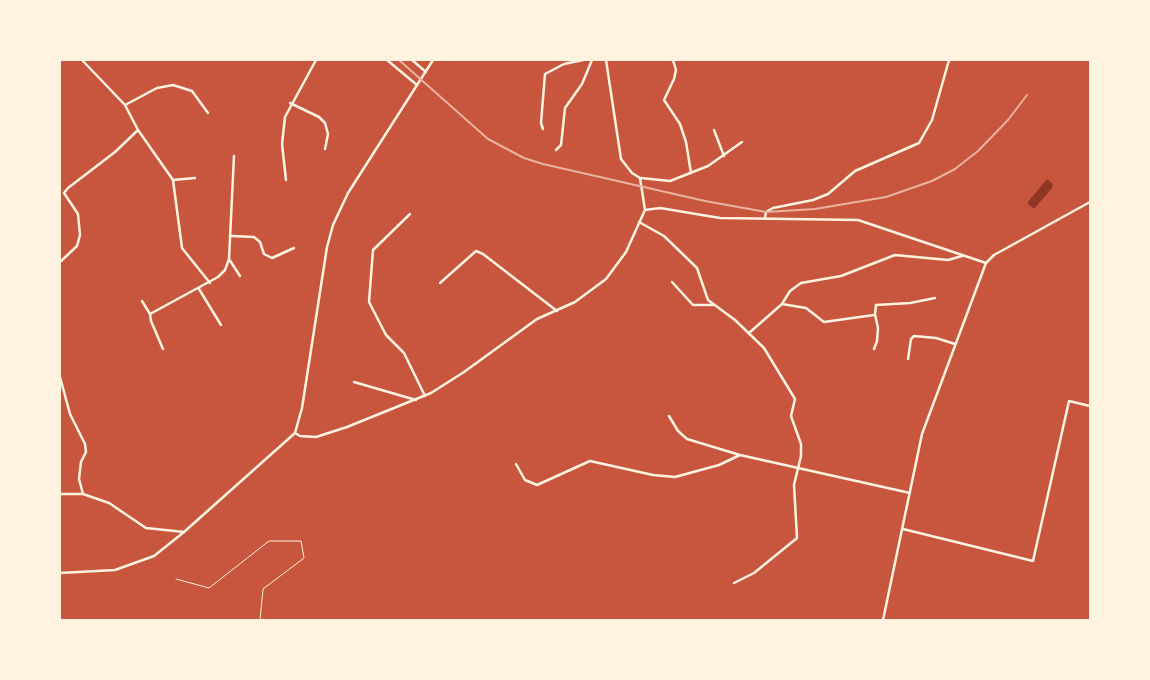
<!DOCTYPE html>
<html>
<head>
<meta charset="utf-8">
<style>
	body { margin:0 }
	#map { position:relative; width:1150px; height:680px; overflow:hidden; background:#c8553d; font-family:"Exo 2",sans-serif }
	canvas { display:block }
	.frame { position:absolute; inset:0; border:61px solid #fff3e0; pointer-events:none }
</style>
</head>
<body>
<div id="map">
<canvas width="1150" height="680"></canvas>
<div class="frame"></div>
</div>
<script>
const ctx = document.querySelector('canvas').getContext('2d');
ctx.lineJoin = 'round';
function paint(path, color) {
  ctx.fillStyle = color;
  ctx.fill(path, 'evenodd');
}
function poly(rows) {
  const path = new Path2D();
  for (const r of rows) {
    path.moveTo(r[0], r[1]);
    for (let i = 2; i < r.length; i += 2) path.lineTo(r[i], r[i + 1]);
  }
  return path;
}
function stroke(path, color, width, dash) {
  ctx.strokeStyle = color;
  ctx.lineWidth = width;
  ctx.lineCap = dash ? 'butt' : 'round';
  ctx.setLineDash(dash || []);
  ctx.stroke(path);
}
paint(poly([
	[1047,179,1053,184,1052,188,1034,209,1027,203]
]), '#8f3625');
stroke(poly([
	[176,579,209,588,269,541,301,541,304,558,263,589,260,620]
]), '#fff3e0', 1);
stroke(poly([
	[82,60,125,105,138,130,173,180,182,248,210,283],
	[387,60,417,85],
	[412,60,426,72],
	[673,60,676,70,674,79,664,100,680,124,686,142,691,173],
	[290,103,319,117,325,123,328,134,325,149],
	[125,105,157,88,173,85,192,91,208,113],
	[543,129,541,123,545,74,564,64,583,60],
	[714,130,724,156],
	[556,150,561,145,565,108,582,84,592,60],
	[641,178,670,181,708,166,742,142],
	[173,180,195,178],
	[286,180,282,144,285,117,316,60],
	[410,214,373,250,369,302,386,335,404,353,425,396],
	[765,218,766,212,773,208,813,200,828,194,855,171,919,143,932,120,949,60],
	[639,222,664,236,697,268,708,300,735,320,764,348,795,399,791,416,801,444,801,456,794,485,797,538,754,573,734,583],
	[232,236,254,237,260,242,264,254,272,258,294,248],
	[229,259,240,276],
	[60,262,77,246,80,235,78,214,64,193,68,188,115,152,138,130],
	[672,282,693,305,713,305],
	[440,283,476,251,483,254,557,311],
	[199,289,221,325],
	[142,301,150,314],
	[782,304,806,308,824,322,874,315],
	[749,333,782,304,790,291,801,283,841,276,895,255,948,260,962,256],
	[163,349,151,321,150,314,218,277,225,270,229,259,234,156],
	[874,349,877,341,878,328,875,314,876,305,910,303,935,298],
	[908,359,911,339,914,336,936,338,955,344],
	[60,377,70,414,85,444,86,452,81,462,79,479,83,494,109,503,146,528,184,532],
	[354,382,416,400],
	[669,416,678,431,687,439,740,455],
	[516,464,525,480,537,485,590,461,653,475,675,477,719,465,740,455,910,493],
	[60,494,83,494],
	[903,529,1033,561,1069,401,1090,406]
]), '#fff3e0', 2.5);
stroke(poly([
	[606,60,621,159,632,173,640,178,645,210],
	[295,433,302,408,327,247,333,225,348,193,433,60],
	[60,573,115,570,154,556,184,532,295,433,300,436,316,437,347,427,431,393,464,372,537,319,575,302,606,279,626,252,645,210,660,208,720,218,858,220,986,263],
	[883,620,922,434,986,263,994,255,1090,202]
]), '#fff3e0', 2.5);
stroke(poly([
	[399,60,488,139,524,158,543,164,705,201,766,212,815,209,886,197,932,181,955,169,978,151,1008,120,1027,95]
]), '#e9b49f', 2);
</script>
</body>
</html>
